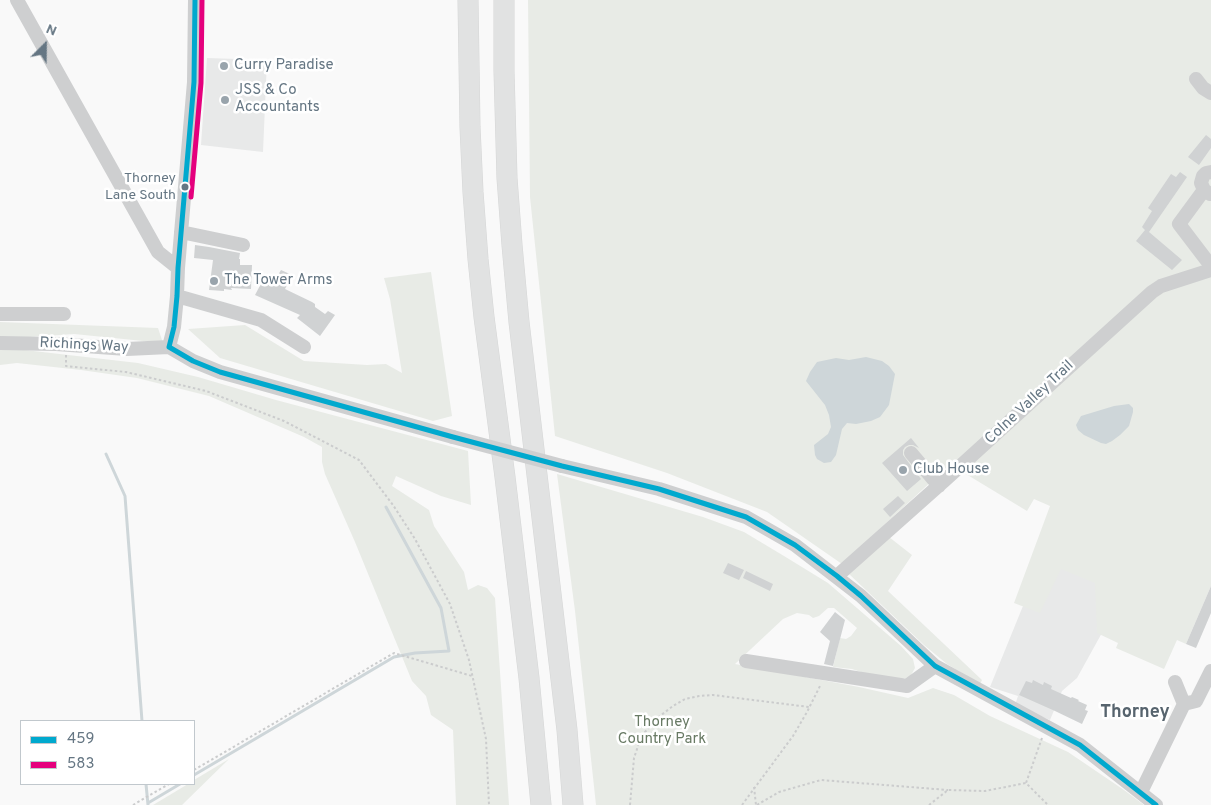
<!DOCTYPE html>
<html>
<head>
<meta charset="utf-8">
<style>
	body { margin:0 }
	#map { position:relative; width:1211px; height:805px; overflow:hidden; background:#f9f9f9; font-family:Overpass,sans-serif }
	canvas { display:block }
	.legend { position:absolute; left:20px; top:720px; width:175px; height:65px; box-sizing:border-box; background:#fff; border:1px solid #c1c8cd; margin:0; padding:6px 9px; list-style:none; font-size:15px; color:#657683 }
	.legend li { display:flex; align-items:center; gap:10px; height:25px }
	.legend b { width:25px; border:1px solid #c1c8cd }
	.north { position:absolute; left:20px; top:20px; width:50px; height:50px; -webkit-text-stroke:4px #fff; paint-order:stroke; rotate:23deg; font-size:14px; font-weight:700; line-height:20px; text-align:center; color:#657683 }
	.north::after { content:''; display:block; margin:auto; width:18px; height:22px; background:#657683; clip-path:polygon(50% 0,100% 100%,50% 72%,0 100%) }
</style>
</head>
<body>
<div id="map">
<canvas width="1211" height="805"></canvas>
<ul class="legend">
<li><b style="height:6px;background:#00a9ce"></b>459</li>
<li><b style="height:6px;background:#e5007d"></b>583</li>
</ul>
<div class="north">N</div>
</div>
<script>
const ctx = document.querySelector('canvas').getContext('2d');
ctx.lineJoin = 'round';
function paint(path, color) {
  ctx.fillStyle = color;
  ctx.fill(path, 'evenodd');
}
function poly(rows) {
  const path = new Path2D();
  for (const r of rows) {
    path.moveTo(r[0], r[1]);
    for (let i = 2; i < r.length; i += 2) path.lineTo(r[i], r[i + 1]);
  }
  return path;
}
function stroke(path, color, width, dash) {
  ctx.strokeStyle = color;
  ctx.lineWidth = width;
  ctx.lineCap = dash ? 'butt' : 'round';
  ctx.setLineDash(dash || []);
  ctx.stroke(path);
}
function drawText(font, color, halo, rows, align = 'center') {
  ctx.font = font + ' Overpass,sans-serif';
  ctx.lineWidth = 5;
  ctx.setLineDash([]);
  ctx.textBaseline = 'middle';
  ctx.strokeStyle = halo;
  ctx.fillStyle = color;
  for (const [text, x, y, turn = 0] of rows) {
    ctx.save();
    ctx.translate(x, y);
    ctx.rotate((+turn || 0) * Math.PI / 180);
    ctx.textAlign = isNaN(turn) ? turn : align;
    if (halo) ctx.strokeText(text, 0, 0);
    ctx.fillText(text, 0, 0);
    ctx.restore();
  }
}
paint(poly([
	[207,58,267,60,263,152,201,145],
	[1060,515,1094,529,1103,631,1077,678,1062,691,1050,720,1016,706,1016,702,1018,696,990,687]
]), '#e8e9e9');
paint(poly([
	[528,0,1211,0,1211,586,1186,644,1177,640,1164,669,1116,648,1118,643,1097,633,1095,583,1061,569,1040,613,1014,603,1050,506,1034,499,1027,511,961,471,948,466,842,564,767,512,667,473,555,436,530,197],
	[431,272,452,416,433,421,220,358,188,329,245,325,304,361,367,365,386,364,402,373,390,299,384,278],
	[0,322,158,328,163,343,74,334,0,339],
	[0,349,16,349,138,363,198,377,276,400,468,451,471,505,441,496,396,476,392,486,429,510,434,526,464,572,468,590,478,585,487,588,495,598,509,805,456,805,453,730,431,715,426,696,412,681,355,542,325,474,322,462,322,447,304,437,209,396,137,378,81,370,17,363,0,365],
	[557,474,703,517,744,532,784,556,828,583,901,646,913,659,915,668,910,677,902,679,882,679,852,669,833,667,840,638,846,639,851,636,857,628,834,608,828,608,819,616,813,618,809,615,797,613,783,619,735,664,859,687,908,698,933,688,954,695,990,716,1068,752,1124,790,1144,805,596,805,575,611],
	[889,537,912,555,888,591,982,680,980,684,947,664,924,645,849,574],
	[229,759,182,805,153,805,188,784,194,784,194,780]
]), '#e8ebe6');
paint(poly([
	[866,357,882,361,889,366,895,374,889,405,880,417,871,421,856,424,847,423,842,429,836,455,831,462,824,463,817,459,815,455,814,445,828,434,831,427,829,415,825,405,806,381,810,372,817,362,836,358,849,360],
	[1129,404,1133,408,1133,412,1129,426,1120,435,1112,441,1106,444,1101,443,1084,435,1078,430,1076,425,1081,416,1114,406]
]), '#ced6d9');
stroke(poly([
	[106,454,125,496,142,721],
	[194,775,394,657,415,653,449,651,441,608,386,507],
	[146,784,148,805],
	[148,803,180,784]
]), '#ced6d9', 3);
paint(poly([
	[1206,135,1211,139,1211,148,1199,165,1188,157],
	[1180,172,1187,177,1149,232,1182,260,1172,270,1136,241,1145,230,1142,227,1152,211,1148,208,1171,174,1176,177],
	[195,245,209,247,240,253,239,259,240,259,240,265,252,265,251,289,231,288,232,290,224,289,224,291,209,290,213,260,194,258],
	[281,270,292,275,285,289,312,302,315,304,315,307,325,314,328,311,335,315,320,336,297,318,300,315,255,295,264,278,268,280,269,277,275,280],
	[911,438,919,448,913,445,909,445,905,447,903,450,903,455,921,479,907,491,882,463],
	[898,496,905,503,890,517,883,509],
	[728,563,744,570,739,580,723,573],
	[746,571,773,584,770,591,743,578],
	[1211,586,1211,613,1196,648,1186,644],
	[835,612,845,620,833,666,824,664,830,641,820,632],
	[1033,680,1043,685,1044,682,1052,686,1051,689,1071,698,1072,697,1079,700,1078,701,1087,705,1085,710,1088,711,1082,724,1055,711,1019,695,1026,681,1032,683]
]), '#d0d2d3');
const highway = poly([
	[468,0,470,127,473,192,478,259,484,317,505,477,529,678,541,805],
	[504,0,504,71,507,178,512,245,519,322,567,730,573,805]
]);
stroke(highway, '#d5d6d6', 21);
stroke(poly([
	[66,355,66,366,126,372,206,391,284,421,359,460,393,505,415,539,450,604,469,660,486,739,489,805],
	[1042,738,1026,783,1048,805],
	[194,770,394,653,472,676],
	[754,787,756,805],
	[133,805,169,784],
	[630,805,634,758,638,746,645,732,660,716,673,706,685,699,699,696,713,695,809,707],
	[742,805,793,736,807,712,821,684],
	[757,805,779,792,821,780,948,790],
	[929,805,948,790,985,791,1026,783]
]), '#cbcccd', 2, [2.5, 2.5]);
stroke(poly([
	[17,0,158,252,178,268],
	[1196,79,1203,88,1211,93],
	[1204,190,1179,224,1211,266],
	[1210,194,1204,190,1201,183,1203,176,1206,173,1211,172],
	[181,232,243,245],
	[177,296,261,320,304,347],
	[0,314,64,314],
	[0,343,56,344,127,349,169,347],
	[169,347,174,327,177,296,178,268,194,82,195,0],
	[169,347,193,361,220,372,453,437],
	[911,453,939,486],
	[562,466,659,489,746,517,795,545,861,596,935,666,1080,745,1156,805],
	[837,576,945,480,1152,292,1161,286,1211,270],
	[746,661,907,686,935,666],
	[1175,682,1184,704],
	[1141,792,1184,704,1196,701,1211,671]
]), '#cecfd0', 14);
stroke(highway, '#e1e2e2', 20);
stroke(poly([
	[453,437,562,466]
]), '#cecfd0', 14);
stroke(poly([
	[195,0,194,82,178,268,177,296,174,327,169,347,193,361,220,372,453,437,562,466,659,489,746,517,795,545,837,576,861,596,935,666,1080,745,1156,805]
]), '#00a9ce', 5);
stroke(poly([
	[191,197,201,83,202,0]
]), '#e5007d', 5);
for (const [x, y, r, color] of [
	[224,66,5,"#99a4ac"],
	[225,100,5,"#99a4ac"],
	[185,187,4.5,"#657683"],
	[214,281,5,"#99a4ac"],
	[903,470,5,"#99a4ac"]
]) {
  const dot = new Path2D();
  dot.arc(x, y, r, 0, 2 * Math.PI);
  ctx.fillStyle = color;
  ctx.fill(dot);
  stroke(dot, '#fff', 2);
}
drawText('14px', '#657683', '#fff', [
	["Thorney",176,179],
	["Lane South",176,196]
], 'right');
drawText('15px', '#657683', '#fff', [
	["Curry Paradise",234,66],
	["JSS & Co",235,91],
	["Accountants",235,108],
	["The Tower Arms",224,281],
	["Club House",913,470]
], 'left');
drawText('15px', '#657683', '#fff', [
	["Richings Way",84,346,3],
	["Colne Valley Trail",1030,403,-43]
]);
drawText('15px', '#687a64', '#fff', [
	["Thorney",662,723],
	["Country Park",662,740]
]);
drawText('bold 18px', '#57646e', '#fff', [
	["Thorney",1135,713]
]);
</script>
</body>
</html>
